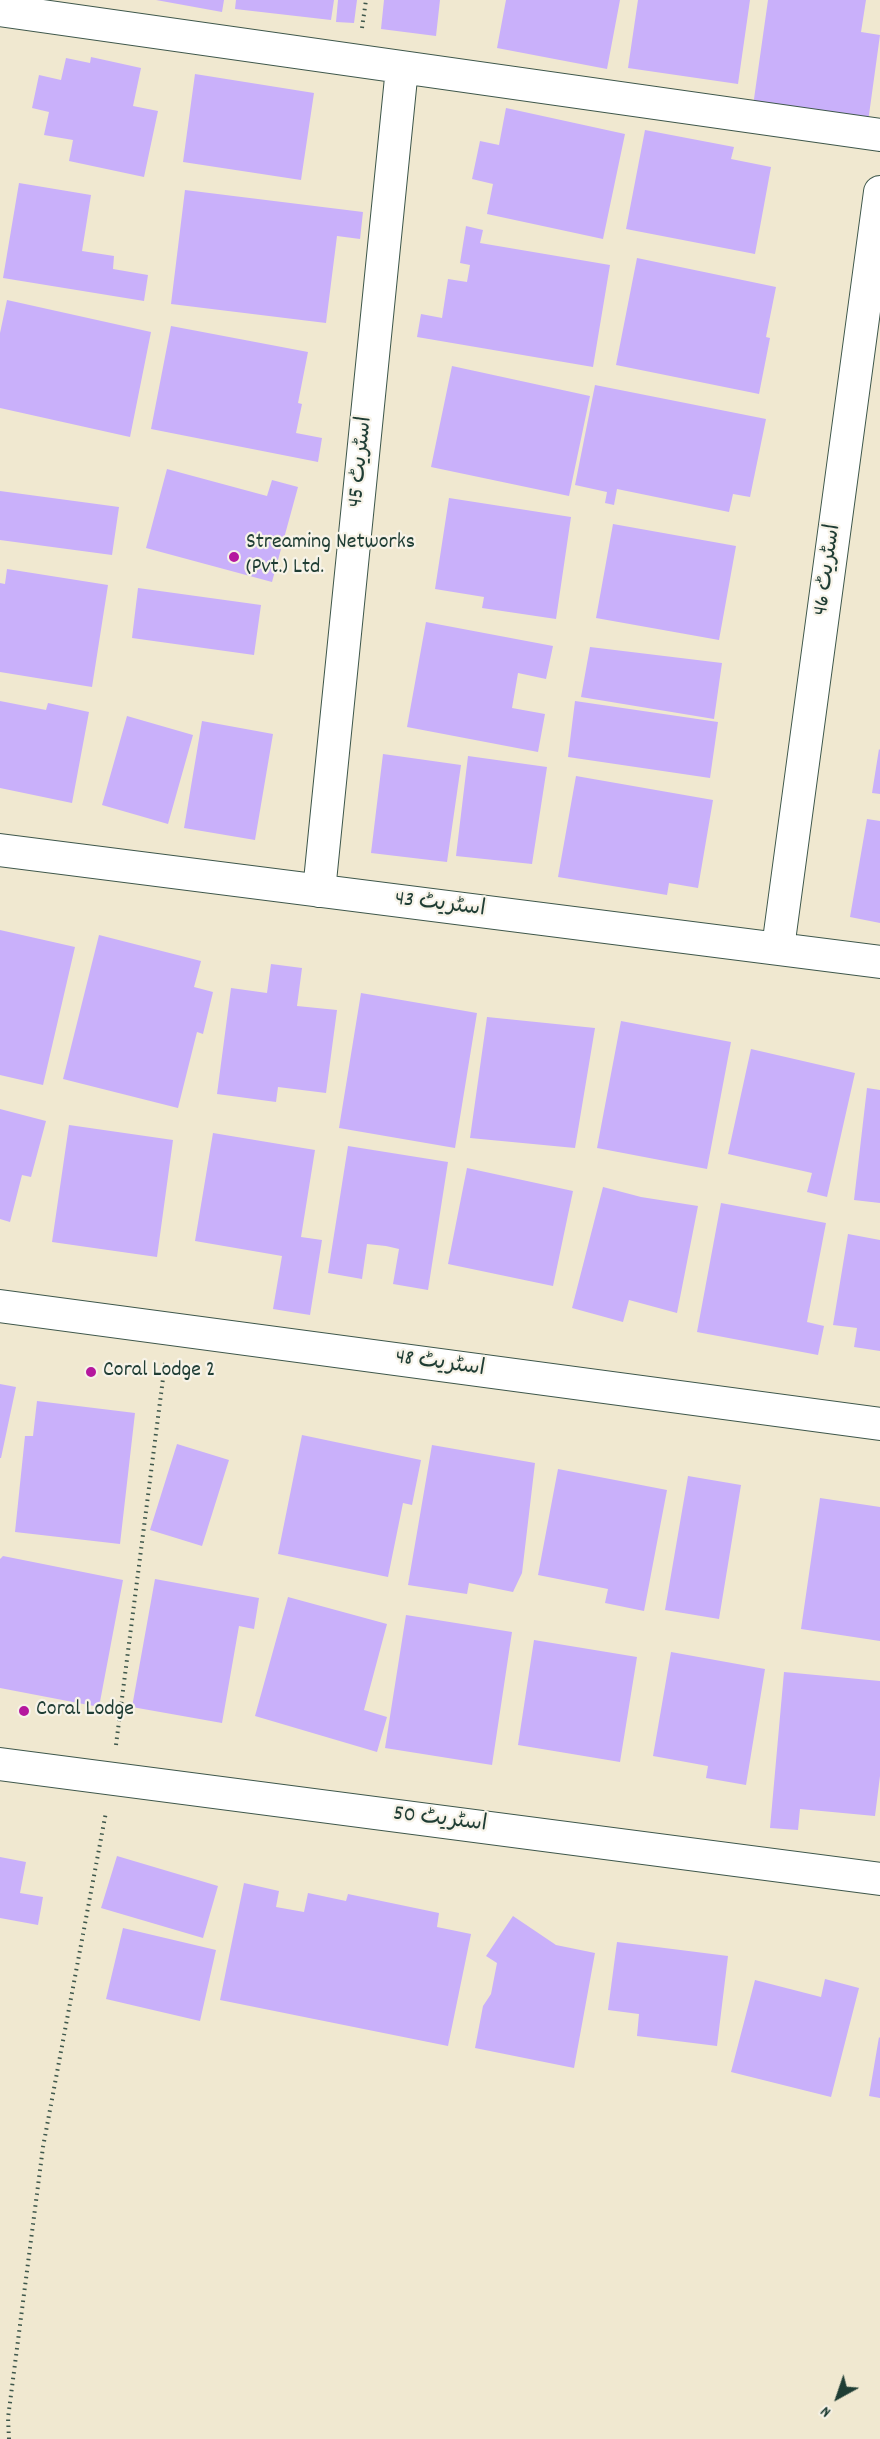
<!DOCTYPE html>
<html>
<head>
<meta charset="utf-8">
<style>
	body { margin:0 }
	#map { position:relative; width:880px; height:2439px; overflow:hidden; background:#f0e8d0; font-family:Dekko,sans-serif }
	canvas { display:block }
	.north { position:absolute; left:808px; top:2367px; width:60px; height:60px; -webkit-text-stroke:4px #f7f3e8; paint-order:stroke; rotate:220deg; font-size:16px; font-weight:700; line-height:24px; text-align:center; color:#1f3d34 }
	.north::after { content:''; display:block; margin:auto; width:21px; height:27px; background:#1f3d34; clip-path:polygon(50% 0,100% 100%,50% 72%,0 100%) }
</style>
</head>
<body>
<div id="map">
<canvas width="880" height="2439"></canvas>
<div class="north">N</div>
</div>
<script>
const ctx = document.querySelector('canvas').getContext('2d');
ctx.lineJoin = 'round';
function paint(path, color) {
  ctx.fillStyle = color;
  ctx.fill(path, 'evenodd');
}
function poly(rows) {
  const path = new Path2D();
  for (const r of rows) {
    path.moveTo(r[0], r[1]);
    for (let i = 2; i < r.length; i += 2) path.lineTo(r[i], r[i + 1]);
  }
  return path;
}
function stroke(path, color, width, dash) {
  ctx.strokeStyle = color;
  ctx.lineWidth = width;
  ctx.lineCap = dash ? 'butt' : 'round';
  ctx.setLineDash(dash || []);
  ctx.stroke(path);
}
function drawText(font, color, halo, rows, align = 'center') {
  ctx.font = font + ' Dekko,"Playpen Sans Arabic",sans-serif';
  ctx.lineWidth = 4.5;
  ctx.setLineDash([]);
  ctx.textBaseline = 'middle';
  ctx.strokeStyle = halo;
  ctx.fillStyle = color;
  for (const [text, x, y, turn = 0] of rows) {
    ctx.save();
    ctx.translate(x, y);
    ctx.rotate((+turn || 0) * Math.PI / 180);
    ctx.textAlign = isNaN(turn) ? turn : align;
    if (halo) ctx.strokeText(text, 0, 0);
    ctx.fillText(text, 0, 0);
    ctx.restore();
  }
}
paint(poly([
	[156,0,224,0,222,12],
	[236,0,334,0,331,20,235,9],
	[338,0,357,0,354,23,336,22],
	[384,0,440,0,436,36,381,29],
	[506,0,620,0,607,69,497,48],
	[638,0,750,0,738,84,628,68],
	[768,0,866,0,861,32,880,35,868,122,753,106],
	[91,57,141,68,133,106,158,111,144,177,69,161,73,140,44,135,49,112,32,108,39,75,61,80,66,58,90,63],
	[195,74,314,93,301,180,183,162],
	[506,108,625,134,603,239,487,214,493,184,472,179,480,141,499,145],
	[645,130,734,147,731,159,771,167,755,254,626,229],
	[19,183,91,195,82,251,114,256,113,269,148,275,144,301,3,278],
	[185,190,363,212,360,239,337,236,326,323,171,304],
	[466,226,483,230,480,243,610,265,593,367,417,337,421,314,442,318,448,279,467,282,470,265,460,263],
	[637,258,776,287,766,337,770,338,759,394,616,365],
	[7,300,151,332,130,437,0,408,0,333],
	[171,326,308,352,298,403,302,404,296,433,322,438,318,462,151,429],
	[452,366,590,396,569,496,431,467],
	[595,385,766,419,750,497,733,494,729,512,617,489,614,505,605,503,607,492,575,485],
	[167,469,267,496,272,480,298,487,272,582,146,548],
	[0,491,119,507,112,555,0,540],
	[449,498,571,517,556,619,482,608,484,597,435,589],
	[613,524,736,546,719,640,596,618],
	[7,569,108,585,92,687,0,672,0,583,5,584],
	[138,588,261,605,254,655,132,638],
	[426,622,553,646,546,679,518,673,512,708,545,714,538,752,407,727],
	[590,647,722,663,714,719,581,697],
	[0,701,46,710,48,703,89,712,72,803,0,788],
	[575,701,718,722,710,778,568,757],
	[127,716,193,735,168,824,102,805],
	[202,721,273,734,255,840,184,828],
	[879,749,880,750,880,794,872,793],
	[383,754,461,765,447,862,371,853],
	[468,756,547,767,532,864,456,856],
	[576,776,713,800,698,888,669,883,667,895,558,877],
	[867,819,880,821,880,923,850,917],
	[0,930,75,947,43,1085,0,1075],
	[99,935,201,961,194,987,213,992,203,1034,197,1032,178,1108,63,1079],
	[271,964,302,968,297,1006,337,1010,326,1093,278,1087,276,1102,217,1094,231,988,267,993],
	[361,993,477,1013,455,1148,339,1128],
	[487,1017,595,1028,575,1148,470,1138],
	[621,1021,731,1042,707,1169,597,1148],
	[751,1049,855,1073,827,1197,807,1192,812,1173,728,1154],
	[867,1088,880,1090,880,1203,854,1200],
	[0,1109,46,1121,31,1177,22,1175,10,1222,0,1219],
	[69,1125,173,1140,157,1257,52,1242],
	[213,1133,315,1150,301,1237,322,1240,310,1315,273,1309,282,1256,195,1241],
	[348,1146,448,1162,428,1290,393,1284,399,1249,386,1246,367,1244,362,1279,328,1273],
	[467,1168,573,1191,553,1286,448,1264],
	[603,1187,641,1197,698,1206,677,1313,629,1300,623,1322,572,1308],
	[721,1203,826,1223,807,1322,824,1326,818,1355,697,1332],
	[848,1234,880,1240,880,1351,854,1347,857,1328,833,1325],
	[0,1384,16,1387,1,1458,0,1458],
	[37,1401,135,1413,120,1544,15,1532,25,1436,33,1436],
	[302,1435,421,1460,412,1505,403,1503,388,1577,278,1554],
	[177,1444,229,1460,202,1546,150,1530],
	[432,1445,535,1463,522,1573,513,1592,469,1583,467,1594,408,1585],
	[558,1469,667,1490,644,1611,605,1603,608,1589,538,1575],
	[688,1476,741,1485,719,1619,665,1610],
	[820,1498,880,1507,880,1641,801,1629],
	[3,1556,123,1580,99,1707,0,1688,0,1559],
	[155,1579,259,1598,254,1629,239,1626,222,1723,132,1707],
	[288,1597,387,1624,364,1710,387,1717,377,1752,255,1716],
	[406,1615,512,1632,492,1765,385,1748],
	[534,1640,637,1657,620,1762,518,1745],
	[671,1652,765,1669,746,1785,706,1778,708,1766,653,1756],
	[784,1672,880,1681,880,1776,875,1816,800,1809,798,1830,770,1828],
	[117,1856,218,1886,203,1938,101,1908],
	[0,1857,26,1862,20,1893,43,1897,38,1925,0,1918],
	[244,1883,279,1891,276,1907,304,1912,308,1893,346,1901,348,1894,439,1913,437,1927,471,1934,448,2046,220,2000],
	[513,1916,556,1945,595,1953,574,2068,475,2048,483,2006,491,1994,497,1963,486,1956],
	[123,1928,216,1950,200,2021,106,1999],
	[617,1942,728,1956,717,2046,637,2036,639,2014,608,2010],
	[825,1979,859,1988,831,2097,731,2072,755,1980,821,1997],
	[879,2037,880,2038,880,2098,869,2096]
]), '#c9b0fa');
const minor = poly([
	[0,10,880,135],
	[0,850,880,962],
	[319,891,402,68],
	[778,948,880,192],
	[0,1306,880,1424],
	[0,1764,880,1879]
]);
stroke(minor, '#3e574b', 34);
stroke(poly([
	[362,28,366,0],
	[116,1745,165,1363],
	[9,2439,8,2418,43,2147,106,1812]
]), '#3e574b', 4, [1.5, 4.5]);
stroke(minor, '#fff', 32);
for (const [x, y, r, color] of [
	[234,557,6,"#b5179e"],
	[91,1372,6,"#b5179e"],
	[24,1711,6,"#b5179e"]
]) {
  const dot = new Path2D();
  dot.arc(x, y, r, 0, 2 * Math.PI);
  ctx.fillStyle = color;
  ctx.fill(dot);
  stroke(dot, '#f7f3e8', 2);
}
drawText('22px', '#1f3d34', '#f7f3e8', [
	["اسٹریٹ 45",362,462,-84],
	["اسٹریٹ 46",829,570,-82],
	["اسٹریٹ 43",440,906,7],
	["اسٹریٹ 48",440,1365,8],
	["اسٹریٹ 50",440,1821,7]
]);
drawText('22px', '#1f3d34', '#f7f3e8', [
	["Streaming Networks",246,544],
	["(Pvt.) Ltd.",246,569],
	["Coral Lodge 2",103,1372],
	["Coral Lodge",36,1711]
], 'left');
</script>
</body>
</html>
